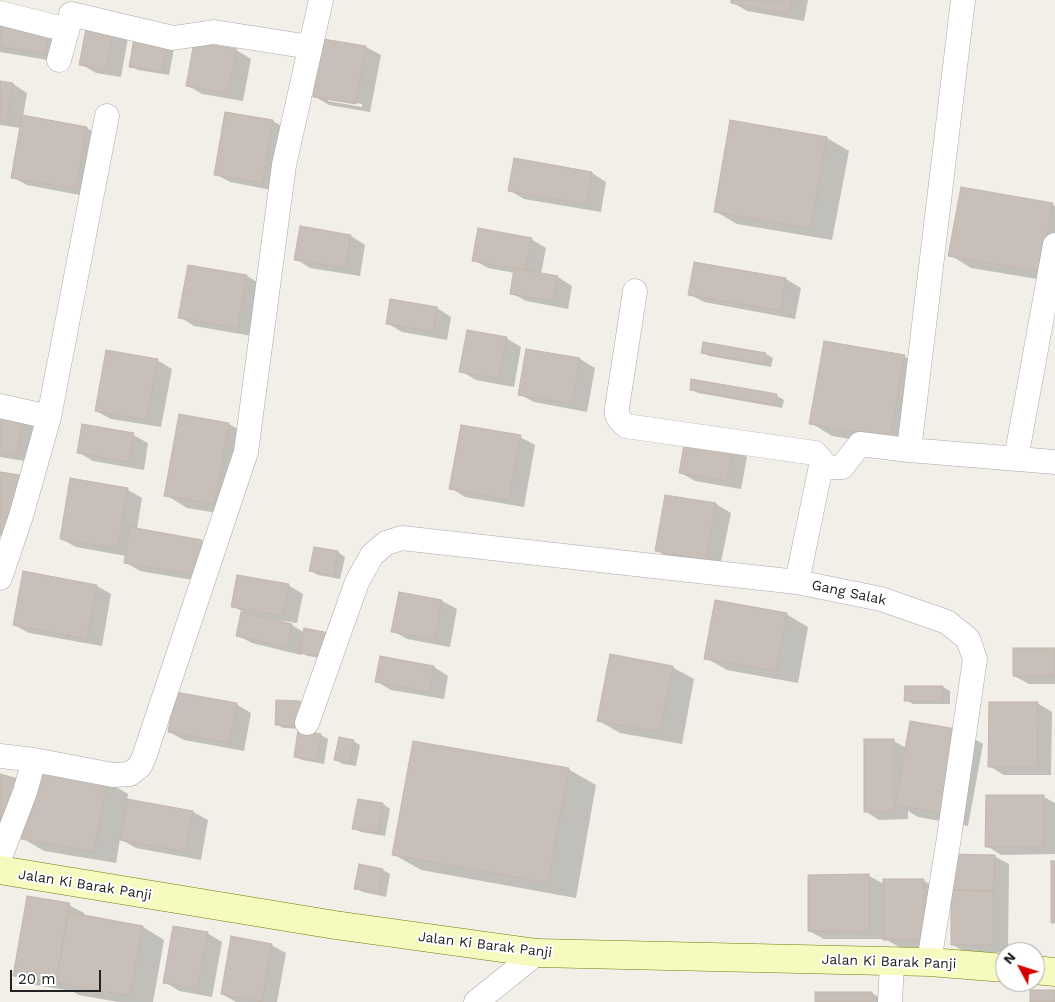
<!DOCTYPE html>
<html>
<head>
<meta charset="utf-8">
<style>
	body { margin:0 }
	#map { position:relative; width:1055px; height:1002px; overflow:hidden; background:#f2efe9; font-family:"Work Sans",sans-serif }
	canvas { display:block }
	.north { position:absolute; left:995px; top:942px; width:50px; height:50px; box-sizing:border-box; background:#fff; border:1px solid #a7a7a7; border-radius:50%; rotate:310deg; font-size:14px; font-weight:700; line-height:20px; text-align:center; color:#222 }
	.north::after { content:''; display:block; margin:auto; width:18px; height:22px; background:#d40000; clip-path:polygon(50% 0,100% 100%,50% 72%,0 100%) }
	.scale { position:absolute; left:10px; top:970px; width:91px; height:22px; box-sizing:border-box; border:2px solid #222; border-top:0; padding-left:6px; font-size:15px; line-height:18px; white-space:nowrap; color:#222; -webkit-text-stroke:4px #fff; paint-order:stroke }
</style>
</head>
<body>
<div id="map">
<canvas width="1055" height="1002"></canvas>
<div class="north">N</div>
<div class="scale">20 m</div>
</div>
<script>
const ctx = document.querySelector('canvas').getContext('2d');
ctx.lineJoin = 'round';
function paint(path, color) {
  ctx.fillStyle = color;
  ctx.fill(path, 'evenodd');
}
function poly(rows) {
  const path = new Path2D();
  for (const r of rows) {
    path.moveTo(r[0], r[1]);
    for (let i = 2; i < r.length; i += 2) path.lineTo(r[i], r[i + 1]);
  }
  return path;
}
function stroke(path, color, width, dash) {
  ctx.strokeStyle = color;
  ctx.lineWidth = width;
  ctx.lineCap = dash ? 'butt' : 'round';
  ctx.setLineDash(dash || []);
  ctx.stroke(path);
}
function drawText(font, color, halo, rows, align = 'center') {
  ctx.font = font + ' "Work Sans",sans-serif';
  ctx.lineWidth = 4;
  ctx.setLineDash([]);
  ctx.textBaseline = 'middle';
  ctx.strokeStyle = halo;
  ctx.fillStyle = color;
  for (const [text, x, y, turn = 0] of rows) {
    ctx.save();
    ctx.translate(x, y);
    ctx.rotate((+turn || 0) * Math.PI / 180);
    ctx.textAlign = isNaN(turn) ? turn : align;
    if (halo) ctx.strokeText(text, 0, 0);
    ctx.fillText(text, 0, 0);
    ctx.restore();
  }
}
paint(poly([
	[732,0,808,0,804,21,747,11,732,2],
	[0,24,64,41,60,62,0,52],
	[88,25,128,38,121,77,96,73,81,64],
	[324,40,366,47,381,55,370,112,329,105,314,96],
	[328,98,362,104,362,107,328,101],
	[167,45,174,49,169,75,138,70,131,66],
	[236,50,251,59,243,101,202,94,187,85],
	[0,82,13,84,27,93,23,117,87,128,101,137,90,197,27,185,12,177,21,128,0,125],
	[226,114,273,121,288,130,277,191,230,182,215,174],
	[731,122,827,138,849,151,832,240,737,224,715,211],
	[592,173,606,182,601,212,524,199,509,190],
	[1052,204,1055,206,1055,282,971,268,950,255],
	[301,228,351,236,365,245,360,276,310,268,296,259],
	[531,239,546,248,541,274,558,277,572,286,568,309,526,301,511,293,515,273,488,268,474,260],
	[695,264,786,279,801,288,795,319,704,302,689,294],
	[189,267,247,276,262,285,252,336,194,326,180,317],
	[437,308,451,317,447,340,402,332,387,323],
	[506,338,521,347,514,387,476,380,461,371],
	[527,350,580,359,595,368,587,412,534,402,519,394],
	[702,352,766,354,773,358,771,367,709,356],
	[905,357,926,369,912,449,832,436,811,423],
	[157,360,172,369,161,427,111,419,96,411],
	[691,389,777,396,784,400,782,408,698,393],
	[0,414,37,427,31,462,0,457],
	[229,424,250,436,236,516,187,508,166,495],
	[133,435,148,443,144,470,93,461,78,452],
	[520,437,535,445,524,507,465,497,451,488],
	[732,448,747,457,741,489,695,481,681,473],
	[128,490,142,498,137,529,201,541,216,549,210,583,140,571,125,562,126,556,76,547,61,539],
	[666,496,716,504,731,513,720,567,671,559,656,550],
	[338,552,345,557,340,579,318,575,311,571],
	[288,585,303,594,297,623,276,620,276,622,292,625,305,633,331,660,308,656,302,653,301,655,252,643,237,635,243,612,233,606],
	[97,586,111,594,102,646,29,633,14,625],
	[400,594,442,601,457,609,450,647,407,639,393,631],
	[786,614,808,627,798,683,727,670,706,658],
	[1055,649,1055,684,1029,684,1014,676],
	[434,667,448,676,444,699,391,690,376,681],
	[672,667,694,679,682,744,620,733,599,721],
	[943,687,950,691,950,704,913,704,906,700],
	[300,702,307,706,306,729,283,728,276,724],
	[1037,703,1052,712,1051,775,1004,775,989,766],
	[236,704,251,713,244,751,184,740,169,732],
	[299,731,321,735,328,739,324,764,302,760,295,756],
	[961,731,983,744,968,826,918,817,908,811,908,819,879,820,865,811,894,741,906,748],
	[353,741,360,745,356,766,343,764,336,760],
	[568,769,596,785,576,898,421,870,393,854],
	[0,775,17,780,106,781,128,794,127,800,193,812,208,820,201,860,136,848,120,839,116,863,44,851,22,838,28,806],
	[1044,797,1055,803,1055,854,1001,855,987,846],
	[383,804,390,809,385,836,361,832,354,828],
	[994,856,1009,864,1008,952,966,953,952,944,952,892],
	[360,866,383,870,390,874,386,897,363,892,356,888],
	[810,876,869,876,884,884,924,881,939,889,938,948,899,947,885,939,824,939,809,931],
	[69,905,84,913,84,916,143,927,164,940,153,1002,118,1002,79,995,72,991,29,984,14,975],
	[207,933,222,942,212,997,179,991,165,982],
	[271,945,286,953,277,1002,236,1002,222,994],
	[817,993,872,993,887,1002,816,1002]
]), '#0003');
const building = poly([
	[731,0,792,0,789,14,731,3,731,0],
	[0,23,50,31,45,54,0,47,0,23],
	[87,23,114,28,106,70,79,65,87,23],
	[134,38,167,44,162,72,129,67,134,38],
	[323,39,366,46,356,104,313,97,323,39],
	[194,42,237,49,228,94,186,86,194,42],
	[0,81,13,83,7,121,0,120,0,81],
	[225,112,273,120,263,183,214,175,225,112],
	[22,115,87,127,76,189,11,178,22,115],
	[730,120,827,137,811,229,714,212,730,120],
	[514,158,592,172,587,205,508,191,514,158],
	[961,187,1053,203,1040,272,948,256,961,187],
	[300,226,351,235,345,268,294,260,300,226],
	[478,228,532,238,526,270,472,261,478,228],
	[694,262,786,278,781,311,688,295,694,262],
	[188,265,247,275,238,328,178,318,188,265],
	[514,268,558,276,553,301,510,294,514,268],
	[390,299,437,307,433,332,386,324,390,299],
	[467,330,507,337,499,379,459,372,467,330],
	[824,341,905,355,890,438,809,424,824,341],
	[703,342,766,353,764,364,701,353,703,342],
	[526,349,580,358,572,404,518,395,526,349],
	[106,350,158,359,147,420,95,411,106,350],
	[691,379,777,394,775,405,690,390,691,379],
	[0,413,23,417,17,455,0,452,0,413],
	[179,414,229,423,215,504,164,496,179,414],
	[82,424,134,433,129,462,77,453,82,424],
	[461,425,521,435,509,500,449,489,461,425],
	[685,439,733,447,727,481,679,473,685,439],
	[0,472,20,475,9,537,0,535,0,472],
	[70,478,128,488,117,549,60,539,70,478],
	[665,495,716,503,706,560,655,551,665,495],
	[130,527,202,540,195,575,124,563,130,527],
	[314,547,338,551,334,576,309,571,314,547],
	[23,571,97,585,87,639,13,625,23,571],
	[237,575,289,584,283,616,231,607,237,575],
	[399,592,442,600,435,639,391,632,399,592],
	[715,600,787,613,776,671,704,659,715,600],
	[241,612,292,624,287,647,236,636,241,612],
	[304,628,329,633,324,657,299,653,304,628],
	[1013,648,1055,648,1055,676,1013,676,1013,648],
	[610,654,673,666,660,732,597,721,610,654],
	[380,656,434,666,429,692,375,682,380,656],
	[905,686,943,686,943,701,904,701,905,686],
	[175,692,237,703,230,743,168,732,175,692],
	[276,700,300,701,299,726,275,725,276,700],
	[989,702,1038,702,1037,767,988,767,989,702],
	[910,721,962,730,946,814,895,805,910,721],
	[298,730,321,734,317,761,294,757,298,730],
	[339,737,354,740,349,763,334,760,339,737],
	[864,739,894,739,894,812,864,812,864,739],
	[413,741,569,768,548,883,392,855,413,741],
	[34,767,107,780,94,852,21,839,34,767],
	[0,774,18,779,0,833,0,774],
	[986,795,1044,795,1044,847,985,847,986,795],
	[127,799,193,811,186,852,120,840,127,799],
	[358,799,383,803,378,833,352,829,358,799],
	[947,854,995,855,994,891,947,890,947,854],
	[1051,861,1055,861,1055,923,1051,923,1051,861],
	[359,864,383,869,379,893,354,889,359,864],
	[869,874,869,932,808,931,808,875,869,874],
	[883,879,924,879,924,940,883,940,883,879],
	[951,890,994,891,994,945,951,945,951,890],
	[27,896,70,903,56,983,13,976,27,896],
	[68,912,143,926,130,996,56,983,68,912],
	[173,926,208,932,197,989,163,983,173,926],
	[231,936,272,944,262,1002,221,994,231,936],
	[1030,990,1055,990,1055,1002,1030,1002,1030,990],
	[815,992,872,992,872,1002,815,1002,815,992]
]);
paint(building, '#c7bfb8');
stroke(building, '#c4b6ab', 1);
const street = poly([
	[0,13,67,30],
	[71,14,173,38,214,32,310,47],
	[59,60,71,16],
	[635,291,617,408,617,415,620,420,626,426,815,453,822,461,797,582],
	[0,406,49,417],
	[909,450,963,0],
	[1016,459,1055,245],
	[821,468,842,467,860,444,909,450,1055,462],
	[0,578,21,516,49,417,107,116],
	[307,723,357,582,372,555,386,543,402,538,797,582,881,599,947,622,968,639,975,659,948,844,929,962],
	[0,756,34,760,113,775,130,774,140,766,144,757,246,452,284,165,321,0],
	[0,857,25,792,34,760],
	[476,1002,537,953],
	[890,1002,892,962]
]);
const secondary = poly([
	[0,870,335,925,537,953,929,962,1005,968],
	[1035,970,1055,972]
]);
stroke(street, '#a9a9a9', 25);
stroke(secondary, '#707d05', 29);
stroke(street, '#fff', 24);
stroke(secondary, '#f7fabf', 28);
drawText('14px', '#222', '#fff', [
	["Gang Salak",849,593,12],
	["Jalan Ki Barak Panji",85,885,9],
	["Jalan Ki Barak Panji",485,945,7],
	["Jalan Ki Barak Panji",889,962,2]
]);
</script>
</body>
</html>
